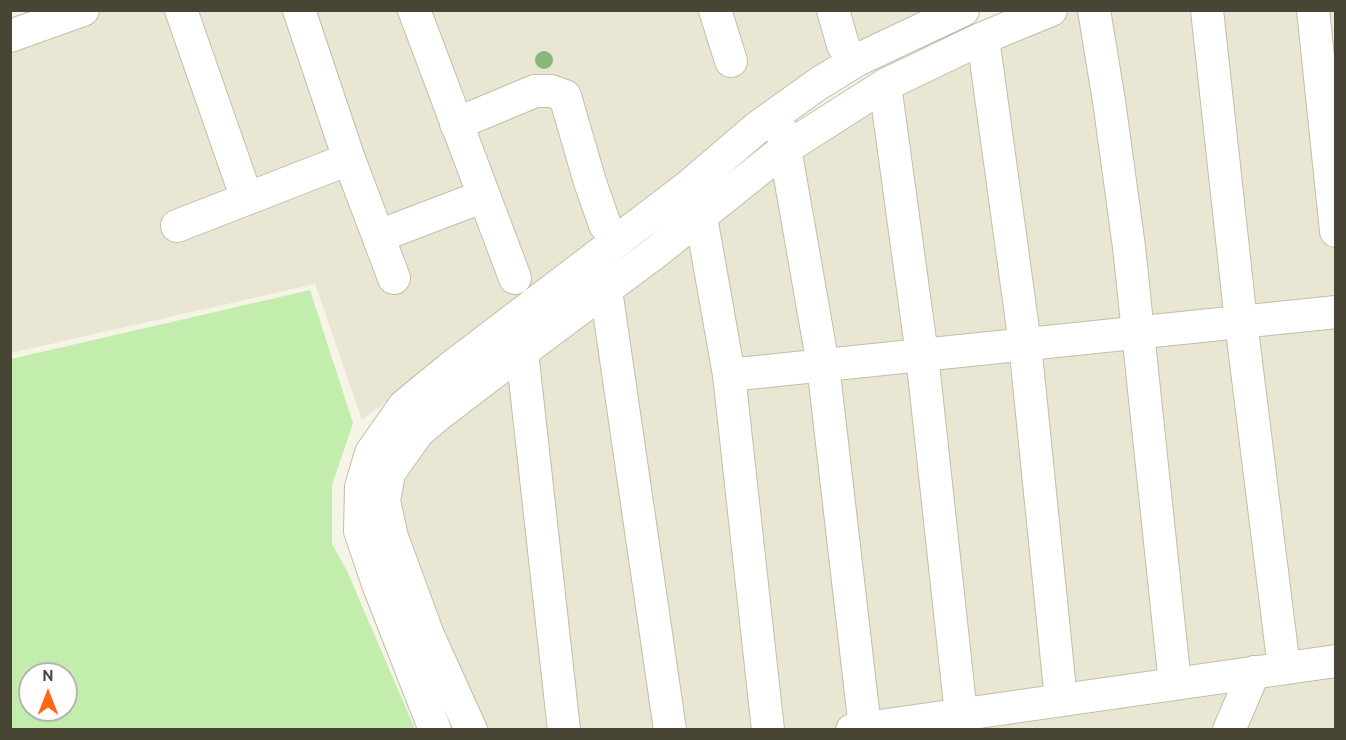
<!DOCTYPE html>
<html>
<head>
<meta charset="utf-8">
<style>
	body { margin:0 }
	#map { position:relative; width:1346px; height:740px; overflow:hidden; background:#f5f4e7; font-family:Cabin,sans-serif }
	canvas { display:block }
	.frame { position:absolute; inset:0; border:12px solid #494535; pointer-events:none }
	.north { position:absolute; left:18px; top:662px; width:60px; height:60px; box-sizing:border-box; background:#fff; border:2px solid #b6b5ae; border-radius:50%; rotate:0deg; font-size:16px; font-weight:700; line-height:24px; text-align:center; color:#494535 }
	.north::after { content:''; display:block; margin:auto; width:21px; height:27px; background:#ff6914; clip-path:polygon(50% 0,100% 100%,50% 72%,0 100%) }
</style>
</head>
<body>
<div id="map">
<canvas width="1346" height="740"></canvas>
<div class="frame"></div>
<div class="north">N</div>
</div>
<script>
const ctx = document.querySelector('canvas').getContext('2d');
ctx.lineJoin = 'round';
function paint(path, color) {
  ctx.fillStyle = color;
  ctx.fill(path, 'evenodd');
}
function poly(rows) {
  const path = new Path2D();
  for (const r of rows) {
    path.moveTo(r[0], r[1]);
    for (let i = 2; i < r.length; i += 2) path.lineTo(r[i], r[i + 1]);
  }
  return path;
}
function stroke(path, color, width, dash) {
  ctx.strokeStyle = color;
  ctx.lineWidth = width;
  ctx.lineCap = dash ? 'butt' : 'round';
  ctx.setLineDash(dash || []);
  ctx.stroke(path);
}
paint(poly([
	[90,10,938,11,663,192,362,420,315,284,11,353,10,38],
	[1073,11,1335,11,1335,729,486,729,401,543,396,479,422,442,782,165,977,49]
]), '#e9e7d4');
paint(poly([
	[310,290,353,423,332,485,332,544,347,571,415,729,11,729,11,359],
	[30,674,66,674,66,710,30,710]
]), '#c2edac');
const minor = poly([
	[181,10,247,199],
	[299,10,349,159,394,278],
	[414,10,515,278],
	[715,10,731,61],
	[833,10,843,45],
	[1094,10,1109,101,1129,247,1175,684],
	[1207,10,1241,322,1284,668],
	[1313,10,1336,231],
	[10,36,83,10],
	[983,38,1025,344,1061,700],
	[885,85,922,355,961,714],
	[456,124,535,91,551,91,565,96,590,182,605,225],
	[782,131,823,365,865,728],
	[701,217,729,375,768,730],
	[177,226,349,159],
	[379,236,484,196],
	[606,290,670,730],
	[522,352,564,730],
	[729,375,1336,312],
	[435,730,378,584,360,531,361,487,371,453,404,406,449,369,689,186,758,127,818,84,857,60,963,10],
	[471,730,428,635,392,537,384,501,389,473,418,432,438,415,493,373,522,352,656,252,786,148,885,85,983,38,1051,10],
	[852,730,1336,661],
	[1229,730,1254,672]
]);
stroke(minor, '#c1bea8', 34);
stroke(minor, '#fff', 32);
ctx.fillStyle = '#8ab57b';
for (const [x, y] of [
	[544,60]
]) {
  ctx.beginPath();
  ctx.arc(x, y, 9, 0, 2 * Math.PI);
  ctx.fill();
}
</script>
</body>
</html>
